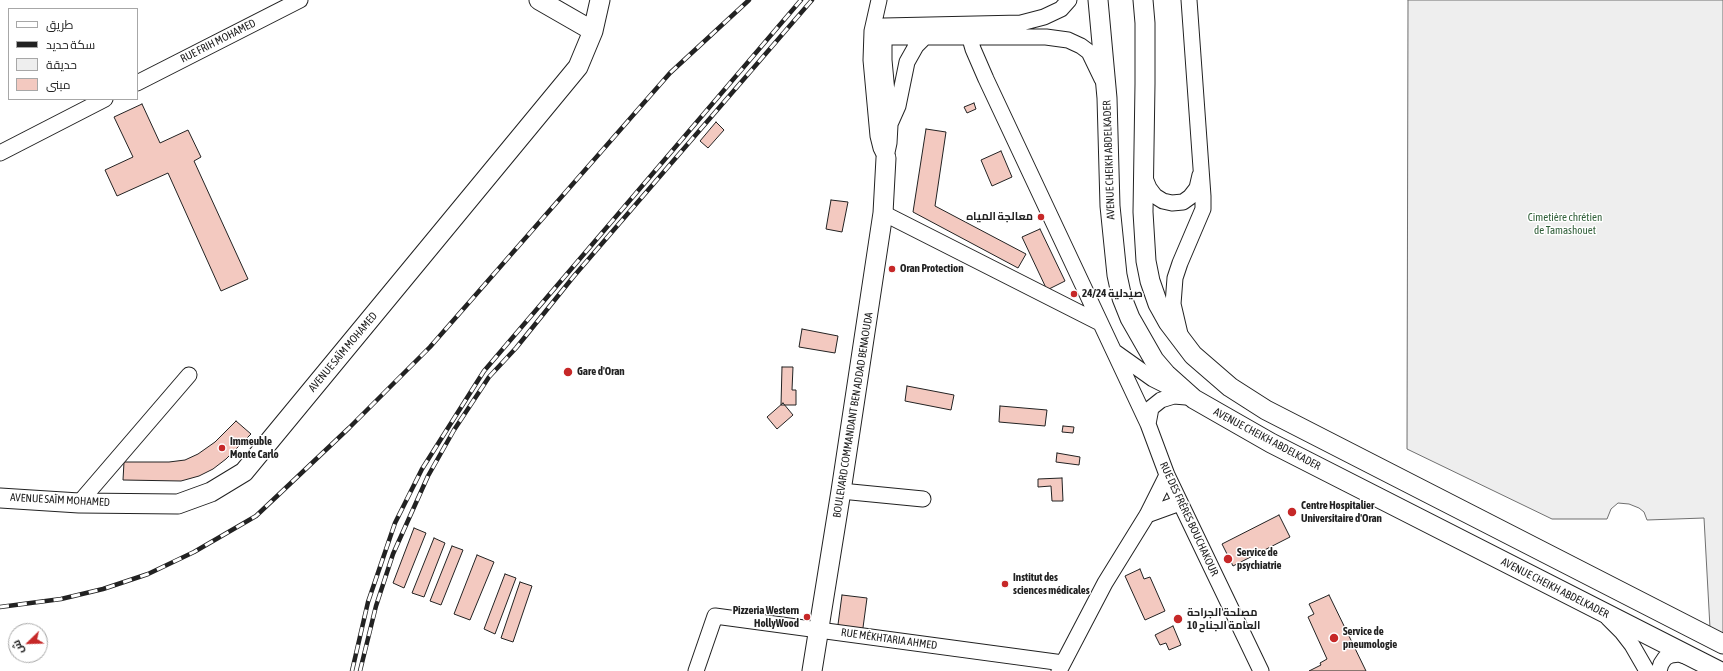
<!DOCTYPE html>
<html>
<head>
<meta charset="utf-8">
<style>
	body { margin:0 }
	#map { position:relative; width:1723px; height:671px; overflow:hidden; background:#fff; font-family:"Asap Condensed",Cairo,sans-serif }
	canvas { display:block }
	.legend { position:absolute; left:8px; top:8px; width:130px; height:92px; box-sizing:border-box; background:#fff; border:1px solid #a7a7a7; margin:0; padding:5px 7px; list-style:none; font-size:12px; color:#222 }
	.legend li { display:flex; align-items:center; gap:8px; height:20px }
	.legend b { width:20px; border:1px solid #a7a7a7 }
	.north { position:absolute; left:8px; top:623px; width:40px; height:40px; box-sizing:border-box; background:#fff; border:1px solid #a7a7a7; border-radius:50%; rotate:247deg; font-size:11px; font-weight:700; line-height:16px; text-align:center; color:#222 }
	.north::after { content:''; display:block; margin:auto; width:14px; height:18px; background:#c62828; clip-path:polygon(50% 0,100% 100%,50% 72%,0 100%) }
</style>
</head>
<body>
<div id="map">
<canvas width="1723" height="671"></canvas>
<ul class="legend">
<li><b style="height:5px;background:#fff"></b>طريق</li>
<li><b style="height:5px;background:#222"></b>سكة حديد</li>
<li><b style="height:11px;background:#eee"></b>حديقة</li>
<li><b style="height:11px;background:#f3c9c0"></b>مبنى</li>
</ul>
<div class="north">ش</div>
</div>
<script>
const ctx = document.querySelector('canvas').getContext('2d');
ctx.lineJoin = 'round';
function paint(path, color) {
  ctx.fillStyle = color;
  ctx.fill(path, 'evenodd');
}
function poly(rows) {
  const path = new Path2D();
  for (const r of rows) {
    path.moveTo(r[0], r[1]);
    for (let i = 2; i < r.length; i += 2) path.lineTo(r[i], r[i + 1]);
  }
  return path;
}
function stroke(path, color, width, dash) {
  ctx.strokeStyle = color;
  ctx.lineWidth = width;
  ctx.lineCap = dash ? 'butt' : 'round';
  ctx.setLineDash(dash || []);
  ctx.stroke(path);
}
function drawText(font, color, halo, rows, align = 'center') {
  ctx.font = font + ' "Asap Condensed",Cairo,sans-serif';
  ctx.lineWidth = 3;
  ctx.setLineDash([]);
  ctx.textBaseline = 'middle';
  ctx.strokeStyle = halo;
  ctx.fillStyle = color;
  for (const [text, x, y, turn = 0] of rows) {
    ctx.save();
    ctx.translate(x, y);
    ctx.rotate((+turn || 0) * Math.PI / 180);
    ctx.textAlign = isNaN(turn) ? turn : align;
    if (halo) ctx.strokeText(text, 0, 0);
    ctx.fillText(text, 0, 0);
    ctx.restore();
  }
}
const green = poly([
	[1408,0,1723,0,1723,634,1710,628,1704,518,1647,520,1644,512,1639,508,1629,504,1618,503,1611,509,1607,519,1552,519,1407,449,1408,0]
]);
paint(green, '#eee');
stroke(green, '#6f6f6f', 1);
const building = poly([
	[974,103,976,109,967,113,964,107,974,103],
	[142,104,160,143,188,130,201,157,194,161,248,279,221,291,168,173,117,196,105,170,133,157,114,117,142,104],
	[716,122,724,130,708,148,700,141,716,122],
	[926,129,946,132,935,206,1026,254,1018,268,913,212,926,129],
	[1001,151,1012,177,992,186,981,160,1001,151],
	[831,200,848,202,842,232,826,229,831,200],
	[1040,229,1065,281,1047,290,1022,237,1040,229],
	[802,329,838,336,835,353,799,347,802,329],
	[782,367,793,367,792,390,796,390,796,405,781,405,782,367],
	[907,386,954,395,951,410,905,401,907,386],
	[783,403,793,415,777,429,767,417,783,403],
	[1000,406,1047,410,1045,426,999,422,1000,406],
	[236,421,251,434,226,459,213,469,199,476,181,481,123,480,124,462,169,462,185,460,198,454,215,442,236,421],
	[1063,426,1074,427,1073,433,1062,432,1063,426],
	[1057,453,1080,457,1079,465,1056,462,1057,453],
	[1062,478,1063,501,1052,501,1051,486,1038,487,1038,479,1062,478],
	[1279,515,1290,537,1233,566,1222,544,1279,515],
	[414,528,426,533,404,588,393,583,414,528],
	[434,538,445,543,424,597,412,593,434,538],
	[452,546,463,550,441,605,430,601,452,546],
	[477,555,494,562,470,620,454,614,477,555],
	[1140,569,1144,579,1150,577,1165,611,1145,620,1125,576,1140,569],
	[505,574,516,578,495,634,484,629,505,574],
	[520,582,532,586,513,642,501,638,520,582],
	[842,595,867,598,862,635,837,632,842,595],
	[1329,595,1366,671,1309,671,1321,665,1320,663,1327,659,1308,617,1314,614,1309,604,1329,595],
	[1173,626,1181,645,1169,650,1166,643,1160,645,1155,635,1173,626]
]);
paint(building, '#f3c9c0');
stroke(building, '#222', 1);
const minor = poly([
	[879,0,872,31,871,60,878,136,881,148,886,158],
	[1069,0,1061,9,1044,17,1021,23,884,26,872,31,877,35,884,37,1046,37,1068,40,1081,46,1089,52,1102,79],
	[966,25,973,49,986,79,1148,424,1167,475,1261,671],
	[884,28,884,60,890,125,889,143,886,157],
	[137,83,300,0],
	[890,124,898,106,907,62,916,46,924,38],
	[0,153,105,99],
	[1144,176,1149,188,1155,196,1163,201,1172,203,1183,202,1190,197,1197,188,1200,175],
	[883,213,1100,323],
	[1180,334,1173,304,1175,278,1180,263,1203,209,1203,196,1189,0],
	[1115,352,1153,379,1181,393],
	[1148,424,1151,408,1161,400,1174,396,1186,397],
	[841,491,923,499],
	[79,503,189,375],
	[1147,515,1180,503],
	[1608,618,1622,632,1632,645,1647,671],
	[696,671,715,616,1063,663],
	[1059,671,1105,583,1147,515,1167,475],
	[1659,671,1661,664,1665,658,1671,655,1679,654,1689,657]
]);
const major = poly([
	[539,0,593,31],
	[1098,0,1107,98,1110,206,1117,275,1122,298,1130,318,1154,360,1166,374,1194,399,1271,443,1719,671],
	[1143,0,1145,23,1145,84,1143,212,1146,261,1150,281,1158,304,1168,322,1193,355,1230,387,1266,410,1723,644],
	[0,498,79,503,178,504,211,492,244,472,578,67,593,31,600,0],
	[812,671,841,491,883,213,886,158]
]);
stroke(minor, '#222', 17);
stroke(major, '#222', 21);
stroke(minor, '#fff', 15);
stroke(major, '#fff', 19);
const rail = poly([
	[0,607,61,599,103,589,148,574,194,552,256,516,349,428,430,347,670,73,749,0],
	[352,671,368,602,395,523,422,469,484,371,801,0],
	[360,671,376,606,393,554,428,476,454,430,489,377,516,348,574,276,812,0]
]);
stroke(rail, '#222', 4.5);
stroke(rail, '#fff', 3, [9]);
for (const [x, y, r, color] of [
	[1041,217,4,"#c62828"],
	[892,269,4,"#c62828"],
	[1074,294,4,"#c62828"],
	[568,372,5,"#c62828"],
	[222,448,4,"#c62828"],
	[1292,512,5,"#c62828"],
	[1228,559,5,"#c62828"],
	[1005,584,4,"#c62828"],
	[807,617,4,"#c62828"],
	[1178,619,5,"#c62828"],
	[1334,638,5,"#c62828"]
]) {
  const dot = new Path2D();
  dot.arc(x, y, r, 0, 2 * Math.PI);
  ctx.fillStyle = color;
  ctx.fill(dot);
  stroke(dot, '#fff', 1.5);
}
drawText('11px', '#222', '#fff', [
	["RUE FRIH MOHAMED",218,41,-27],
	["AVENUE CHEIKH ABDELKADER",1109,160,-92],
	["AVENUE SAÏM MOHAMED",343,352,-50],
	["BOULEVARD COMMANDANT BEN ADDAD BENAOUDA",853,415,-81],
	["AVENUE CHEIKH ABDELKADER",1267,439,28],
	["AVENUE SAÏM MOHAMED",60,500,3],
	["RUE DES FRÈRES BOUCHAKOUR",1189,519,65],
	["AVENUE CHEIKH ABDELKADER",1555,588,27],
	["RUE MÈKHTARIA AHMED",889,639,8]
]);
drawText('bold 11px', '#222', '#fff', [
	["معالجة المياه",1033,217,"right"],
	["Oran Protection",900,269],
	["صيدلية 24/24",1082,294],
	["Gare d'Oran",577,372],
	["Immeuble",230,442],
	["Monte Carlo",230,455],
	["Centre Hospitalier",1301,506],
	["Universitaire d'Oran",1301,519],
	["Service de",1237,553],
	["psychiatrie",1237,566],
	["Institut des",1013,578],
	["sciences médicales",1013,591],
	["Pizzeria Western",799,611,"right"],
	["HollyWood",799,624,"right"],
	["مصلحة الجراحة",1187,613],
	["العامة الجناح 10",1187,626],
	["Service de",1343,632],
	["pneumologie",1343,645]
], 'left');
drawText('11px', '#2f5e38', '#fff', [
	["Cimetière chrétien",1565,218],
	["de Tamashouet",1565,231]
]);
</script>
</body>
</html>
